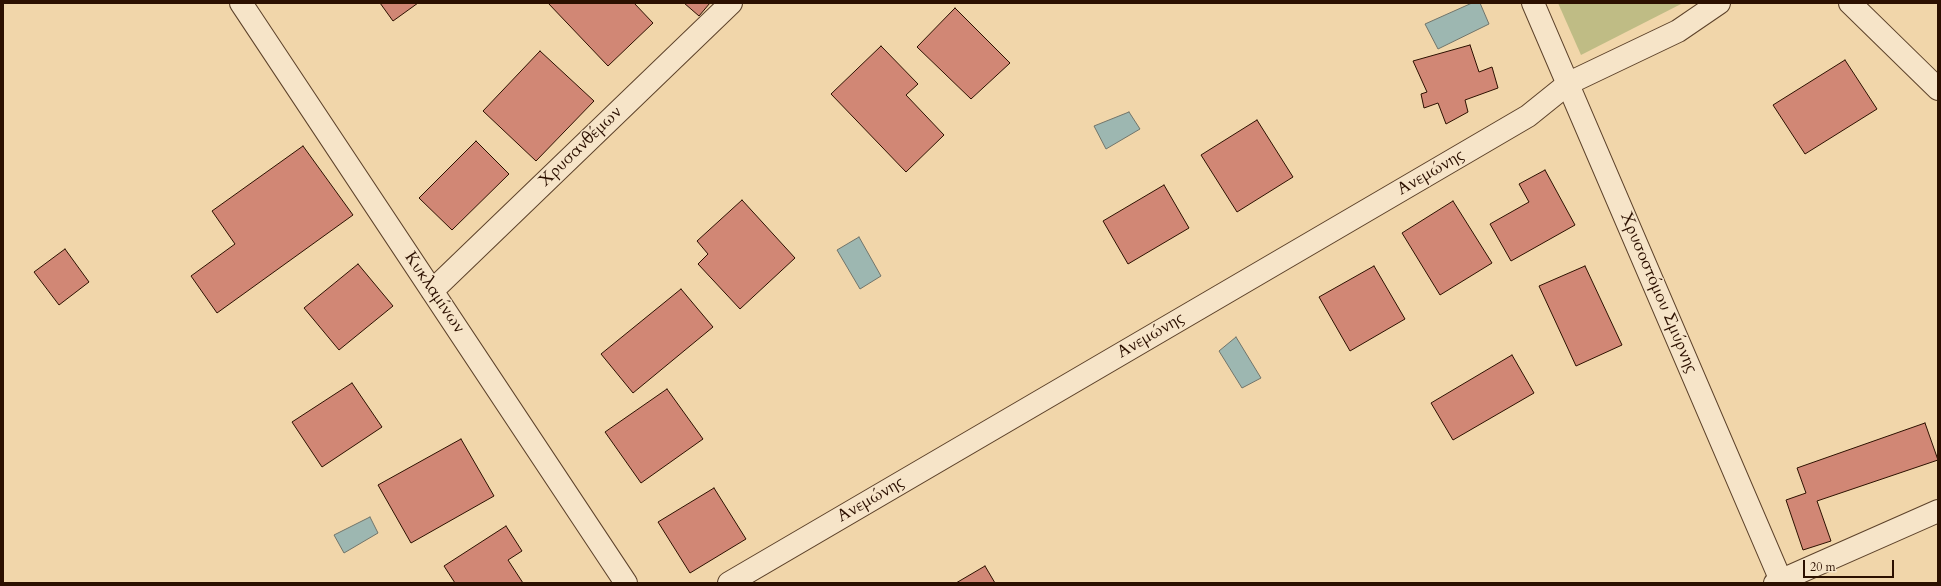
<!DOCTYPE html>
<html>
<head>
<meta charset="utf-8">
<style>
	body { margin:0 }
	#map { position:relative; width:1941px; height:586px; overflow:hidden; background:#f1d6aa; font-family:Cardo,serif }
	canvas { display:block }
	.frame { position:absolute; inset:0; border:4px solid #2c1000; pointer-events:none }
	.scale { position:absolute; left:1803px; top:560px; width:91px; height:18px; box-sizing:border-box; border:2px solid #2c1000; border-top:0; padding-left:5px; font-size:12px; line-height:14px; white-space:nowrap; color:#2c1000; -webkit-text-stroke:3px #f6e4c8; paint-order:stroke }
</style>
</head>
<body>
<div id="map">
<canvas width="1941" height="586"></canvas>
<div class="frame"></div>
<div class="scale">20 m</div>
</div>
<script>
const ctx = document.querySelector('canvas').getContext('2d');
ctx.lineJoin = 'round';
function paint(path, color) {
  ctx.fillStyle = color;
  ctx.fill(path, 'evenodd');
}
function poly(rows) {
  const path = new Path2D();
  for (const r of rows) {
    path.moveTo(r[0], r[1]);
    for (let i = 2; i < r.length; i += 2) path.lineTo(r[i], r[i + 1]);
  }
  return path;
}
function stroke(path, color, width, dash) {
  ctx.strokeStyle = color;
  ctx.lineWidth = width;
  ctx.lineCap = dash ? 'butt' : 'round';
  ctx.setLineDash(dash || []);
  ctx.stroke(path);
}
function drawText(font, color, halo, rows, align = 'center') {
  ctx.font = font + ' Cardo,serif';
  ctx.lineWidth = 3;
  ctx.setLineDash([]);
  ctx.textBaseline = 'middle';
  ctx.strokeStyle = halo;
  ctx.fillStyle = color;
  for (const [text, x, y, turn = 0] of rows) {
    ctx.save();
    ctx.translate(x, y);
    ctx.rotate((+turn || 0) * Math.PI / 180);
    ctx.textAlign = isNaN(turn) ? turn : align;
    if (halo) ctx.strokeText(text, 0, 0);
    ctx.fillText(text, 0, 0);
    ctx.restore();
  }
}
paint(poly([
	[1558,3,1683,3,1581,55]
]), '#bfbc85');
const water = poly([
	[1472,3,1480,3,1489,24,1438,49,1425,24,1472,3],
	[1129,112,1140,129,1106,149,1094,126,1129,112],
	[859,237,881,276,860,289,837,250,859,237],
	[1236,337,1261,378,1242,388,1219,351,1236,337],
	[370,517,378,533,344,553,334,535,370,517]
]);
paint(water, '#9db7b1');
stroke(water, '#70746a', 1);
const building = poly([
	[380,3,418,3,393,21,380,3],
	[548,3,634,3,653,23,608,66,548,3],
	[684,3,710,3,699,16,684,3],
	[955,8,1010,63,971,99,917,47,955,8],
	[1470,45,1479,72,1492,67,1498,88,1465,100,1468,112,1446,124,1438,103,1424,108,1421,94,1427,92,1413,61,1470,45],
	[881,46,918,84,906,95,944,135,906,172,831,94,881,46],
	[540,51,594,101,536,161,483,111,540,51],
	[1845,60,1877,109,1805,154,1773,105,1845,60],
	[1257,120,1293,177,1237,212,1201,155,1257,120],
	[476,141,509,174,452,230,419,198,476,141],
	[303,146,353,215,217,313,191,276,235,244,212,211,303,146],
	[1545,170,1575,225,1511,261,1490,224,1529,202,1519,184,1545,170],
	[1164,185,1189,228,1128,264,1103,221,1164,185],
	[742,200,795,258,740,309,698,264,708,254,697,241,742,200],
	[1453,201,1492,263,1440,295,1402,233,1453,201],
	[65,249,89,282,59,305,34,272,65,249],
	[358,264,393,306,339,350,304,308,358,264],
	[1374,266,1405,319,1350,351,1319,297,1374,266],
	[1585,266,1622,345,1576,366,1539,286,1585,266],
	[681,289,713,327,633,393,601,354,681,289],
	[1512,355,1534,393,1453,440,1431,403,1512,355],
	[352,383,382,427,322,467,292,422,352,383],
	[667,389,703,439,641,483,605,432,667,389],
	[1925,423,1938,460,1817,501,1831,541,1803,550,1786,500,1806,493,1797,468,1925,423],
	[461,439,494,496,411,543,378,485,461,439],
	[714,488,746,539,690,573,658,522,714,488],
	[506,526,522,551,508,560,523,583,455,583,444,566,506,526],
	[985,566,995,583,956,583,985,566]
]);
paint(building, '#d18775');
stroke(building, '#2c1000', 1);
const minor = poly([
	[241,3,626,583],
	[1850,3,1938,89],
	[432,291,731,3],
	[729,583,1528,116,1569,83,1678,31,1719,3],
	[1775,583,1938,511]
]);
const tertiary = poly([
	[1533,3,1782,583]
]);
stroke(minor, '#5d422a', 24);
stroke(tertiary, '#5d422a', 24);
stroke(minor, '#f6e4c8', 22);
stroke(tertiary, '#f6e4c8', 22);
drawText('17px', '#2c1000', '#f6e4c8', [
	["Χρυσανθέμων",581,147,-44],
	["Ανεμώνης",1431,173,-30],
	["Κυκλαμίνων",434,293,56],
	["Χρυσοστόμου Σμύρνης",1658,293,67],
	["Ανεμώνης",1151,336,-30],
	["Ανεμώνης",871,500,-30]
]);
</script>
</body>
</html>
